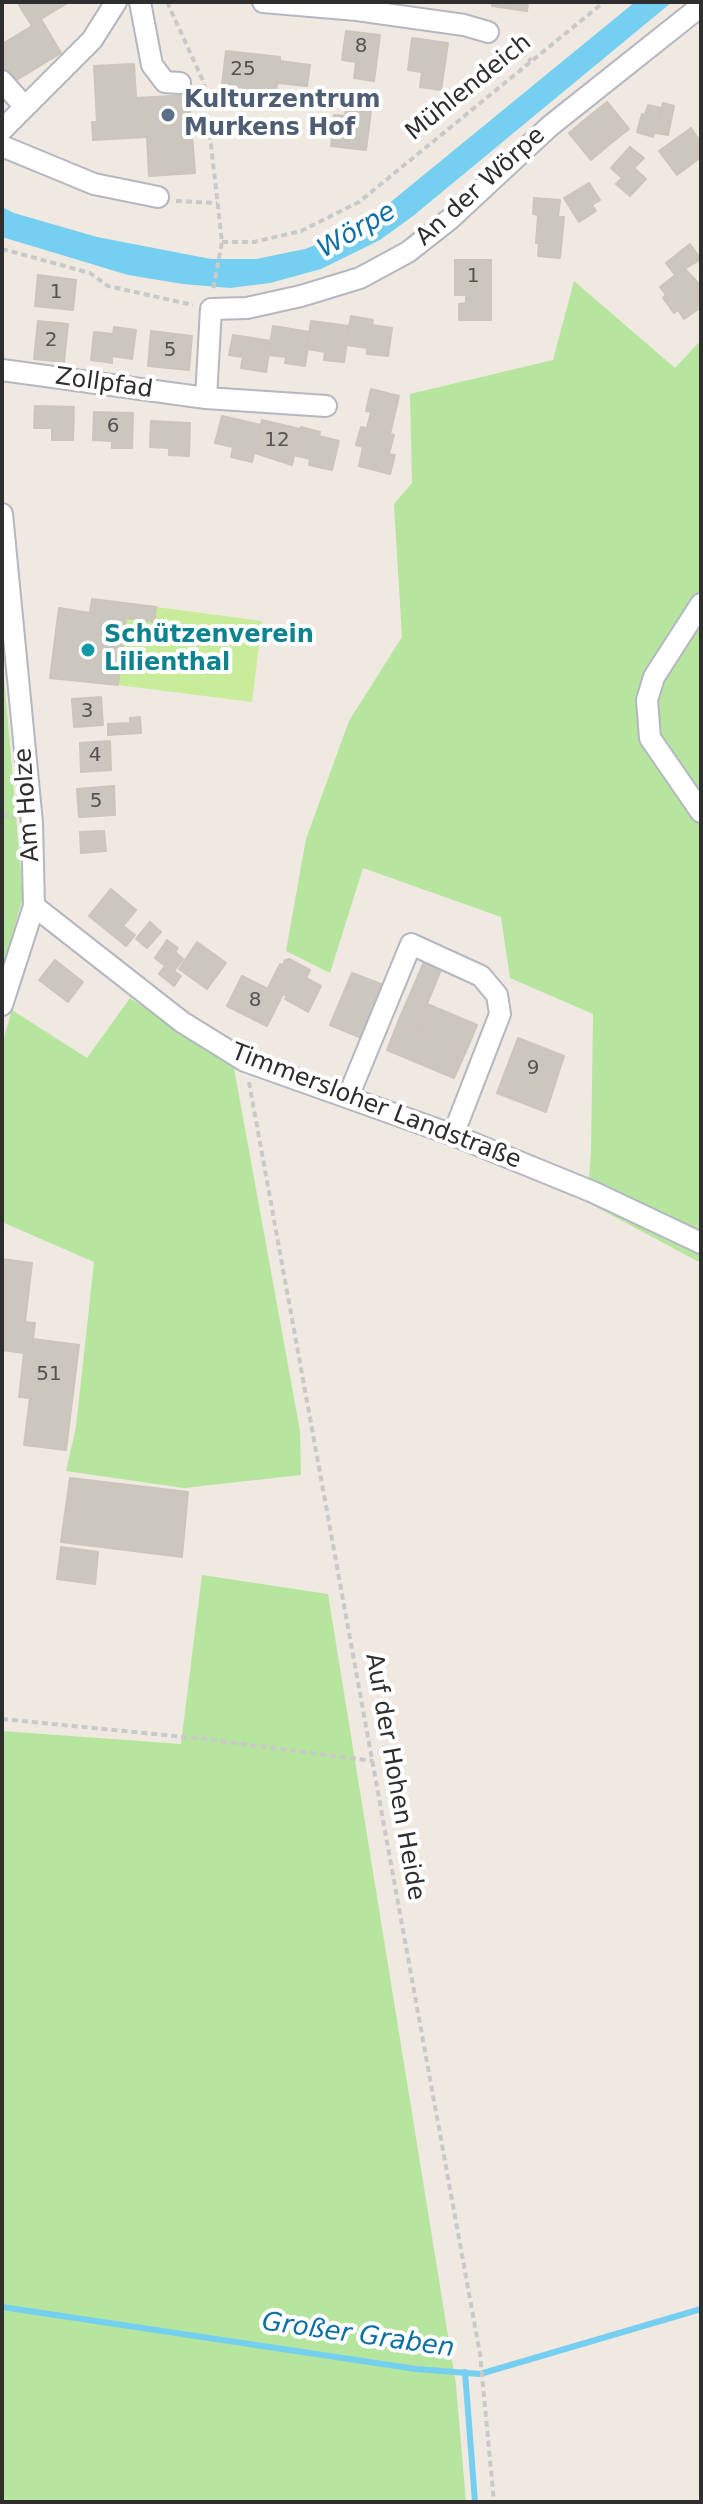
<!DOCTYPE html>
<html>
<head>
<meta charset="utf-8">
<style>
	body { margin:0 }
	#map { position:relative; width:703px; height:2504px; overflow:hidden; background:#efe9e1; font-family:"DejaVu Sans",sans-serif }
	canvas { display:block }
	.frame { position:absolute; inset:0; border:4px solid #2e2e2e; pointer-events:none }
</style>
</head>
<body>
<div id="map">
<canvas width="703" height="2504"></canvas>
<div class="frame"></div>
</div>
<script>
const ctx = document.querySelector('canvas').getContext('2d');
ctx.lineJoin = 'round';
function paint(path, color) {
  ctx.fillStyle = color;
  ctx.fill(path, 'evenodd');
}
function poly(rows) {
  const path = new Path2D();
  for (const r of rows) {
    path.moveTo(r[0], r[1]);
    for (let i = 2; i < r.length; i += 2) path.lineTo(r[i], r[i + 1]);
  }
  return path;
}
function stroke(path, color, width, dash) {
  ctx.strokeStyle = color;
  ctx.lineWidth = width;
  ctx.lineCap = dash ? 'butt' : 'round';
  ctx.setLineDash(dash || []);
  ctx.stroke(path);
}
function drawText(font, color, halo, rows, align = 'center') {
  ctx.font = font + ' "DejaVu Sans",sans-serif';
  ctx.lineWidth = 8;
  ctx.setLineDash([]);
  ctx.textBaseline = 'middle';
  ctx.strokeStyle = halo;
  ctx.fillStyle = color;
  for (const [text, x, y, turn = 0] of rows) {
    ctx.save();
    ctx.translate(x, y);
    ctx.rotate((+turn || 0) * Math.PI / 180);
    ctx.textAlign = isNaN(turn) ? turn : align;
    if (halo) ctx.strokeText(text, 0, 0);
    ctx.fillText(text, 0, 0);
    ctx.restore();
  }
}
paint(poly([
	[574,281,675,368,701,340,701,1263,587,1202,591,1153,593,1014,510,978,501,917,363,868,330,973,286,951,306,839,349,721,402,637,394,504,412,483,410,394,553,360],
	[2,653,23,897,2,972],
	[130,998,234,1068,300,1431,301,1475,184,1488,66,1471,76,1427,94,1262,2,1222,2,1044,12,1010,87,1058],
	[202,1575,328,1594,456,2385,466,2502,2,2502,2,1731,181,1744]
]), '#b6e59e');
paint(poly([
	[156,607,262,621,252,702,118,685,126,618,154,621]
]), '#c9ec9a');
paint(poly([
	[635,2,672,2,413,216,380,240,321,269,270,283,230,288,183,284,128,275,2,237,2,207,14,213,97,237,211,259,256,259,305,249,346,233,376,214]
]), '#75cff0');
stroke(poly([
	[2,2307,416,2369,480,2374,701,2309],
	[465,2372,475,2502]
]), '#75cff0', 6);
const building = poly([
	[23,2,69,2,41,19,61,53,10,84,2,70,2,44,32,26,19,5,23,2],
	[492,2,528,2,527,11,492,6,492,2],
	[346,31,380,35,374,81,354,78,356,62,342,60,346,31],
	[412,38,448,43,441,90,420,87,422,72,408,70,412,38],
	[226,51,280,57,280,61,310,65,307,86,277,83,276,92,271,91,270,103,244,100,246,88,222,85,226,51],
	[134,64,136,98,189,95,195,173,149,176,147,137,93,140,92,122,97,122,94,66,134,64],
	[347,100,372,103,366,150,331,146,334,115,345,116,347,100],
	[607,102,629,129,610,144,588,117,607,102],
	[663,103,674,106,668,135,656,133,663,103],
	[648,105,661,108,653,137,637,132,642,114,645,115,648,105],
	[588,117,610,144,591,160,569,133,588,117],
	[691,128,701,143,701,157,677,175,659,151,691,128],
	[630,147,644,158,634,168,646,179,630,196,616,184,622,178,611,168,630,147],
	[589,183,600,200,592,205,596,211,579,222,564,198,589,183],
	[534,198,560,200,558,217,564,217,560,258,538,256,539,243,536,243,538,215,533,214,534,198],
	[690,244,701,259,675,275,666,263,690,244],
	[455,260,491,260,491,320,459,320,459,304,466,303,466,295,455,295,455,260],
	[684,268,701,286,701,307,684,319,678,310,674,313,663,298,666,295,660,287,684,268],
	[38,275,76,280,73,310,35,306,38,275],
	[351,316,373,320,372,325,392,328,388,356,367,354,367,348,346,345,351,316],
	[38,321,68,324,64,362,34,359,38,321],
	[311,321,349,326,344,362,324,360,325,352,307,349,311,321],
	[273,326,310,332,305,366,285,363,286,357,268,355,273,326],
	[114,327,136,330,132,359,112,356,112,363,91,360,94,332,113,334,114,327],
	[151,331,192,336,189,370,148,366,151,331],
	[233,335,271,341,266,372,241,368,243,357,229,355,233,335],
	[371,389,399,396,390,434,367,428,371,412,366,411,371,389],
	[35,406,74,407,73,440,52,440,52,428,34,428,35,406],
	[94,412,133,413,132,448,112,448,112,441,93,440,94,412],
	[222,416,261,425,252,462,231,457,233,447,215,443,222,416],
	[262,420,300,429,292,465,255,453,262,420],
	[151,421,190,423,189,456,169,455,169,448,150,447,151,421],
	[301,427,320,432,319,436,339,441,332,470,309,465,310,459,294,455,301,427],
	[361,427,394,435,389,454,395,455,390,474,359,466,363,447,356,445,361,427],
	[92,599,156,607,154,622,126,618,118,685,50,678,59,608,90,613,92,599],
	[101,697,103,725,74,727,72,699,101,697],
	[140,717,141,733,108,735,108,724,130,723,130,718,140,717],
	[110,741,111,770,81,772,80,743,110,741],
	[114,786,115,815,79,817,77,789,114,786],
	[104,831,106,851,81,853,80,832,104,831],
	[111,889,136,910,123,926,135,935,126,946,89,916,111,889],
	[150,922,161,932,147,948,136,939,150,922],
	[167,940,178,948,165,966,155,958,167,940],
	[197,942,226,963,207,989,179,969,197,942],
	[175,952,183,959,174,971,181,976,174,986,159,974,175,952],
	[289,959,310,970,306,978,321,986,308,1012,285,999,287,996,268,988,280,964,283,965,285,960,289,959],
	[55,960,83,982,68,1002,39,980,55,960],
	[424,962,441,970,416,1030,398,1022,424,962],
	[352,973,386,986,364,1039,330,1025,352,973],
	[242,976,282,996,267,1026,227,1006,242,976],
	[427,1004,477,1025,466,1051,416,1030,427,1004],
	[398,1022,466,1051,454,1078,387,1050,398,1022],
	[518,1038,564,1056,546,1112,497,1093,518,1038],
	[2,1259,32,1263,25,1322,35,1323,33,1339,79,1345,66,1450,24,1445,30,1398,19,1397,24,1353,2,1350,2,1259],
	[70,1478,188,1492,182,1557,61,1542,70,1478],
	[61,1547,98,1552,95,1584,57,1579,61,1547]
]);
paint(building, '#cbc7bf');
stroke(building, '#cbc5ba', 2);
const minor = poly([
	[140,2,152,65,165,82,180,83],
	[263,2,357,10,464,25,488,32],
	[2,81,24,106],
	[2,130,92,40,116,2],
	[2,146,94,184,158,197],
	[2,370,206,398,326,406],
	[206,398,211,309,247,308,301,296,360,278,408,252,450,219,550,126,701,6],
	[2,514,32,823,34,906,2,1005],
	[701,604,654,677,647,700,650,738,701,812],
	[34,906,182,1022,245,1061,453,1135,593,1192,701,1243],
	[348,1097,411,944,481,976,497,995,500,1014,453,1135]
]);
stroke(minor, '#b4b7c1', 24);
stroke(poly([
	[167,2,204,83,222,242,213,290],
	[507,38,511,40,531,61],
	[176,201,217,203],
	[222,242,254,242,301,231,359,202,604,2],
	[2,249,90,273,108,286,193,305],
	[2,814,14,818],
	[249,1082,480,2354,494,2502],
	[2,1719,205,1739,373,1761]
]), '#c9c9c9', 4, [6, 4]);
stroke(minor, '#fff', 20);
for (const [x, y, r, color] of [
	[168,115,8,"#5c6f8a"],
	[88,650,8,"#0f9aa8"]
]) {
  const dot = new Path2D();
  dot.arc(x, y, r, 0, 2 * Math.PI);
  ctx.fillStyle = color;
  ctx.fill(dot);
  stroke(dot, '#fff', 3);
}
drawText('20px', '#555452', null, [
	["8",361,47],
	["25",243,70],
	["1",473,277],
	["1",56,293],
	["2",51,341],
	["5",170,351],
	["6",113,427],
	["12",277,441],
	["3",87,712],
	["4",95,756],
	["5",96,802],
	["8",255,1001],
	["9",533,1069],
	["51",49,1375]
]);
drawText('24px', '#2e2e2e', '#fff', [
	["Mühlendeich",469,88,-39],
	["An der Wörpe",481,187,-42],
	["Zollpfad",104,384,8],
	["Am Holze",28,805,-94],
	["Timmersloher Landstraße",376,1107,21],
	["Auf der Hohen Heide",394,1777,80]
]);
drawText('bold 24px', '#4e5e75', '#fff', [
	["Kulturzentrum",184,101],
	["Murkens Hof",184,129]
], 'left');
drawText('bold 24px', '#0d838f', '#fff', [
	["Schützenverein",104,636],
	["Lilienthal",104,664]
], 'left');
drawText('italic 26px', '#0d6fa3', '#fff', [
	["Wörpe",357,231,-30],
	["Großer Graben",358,2336,8]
]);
</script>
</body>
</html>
